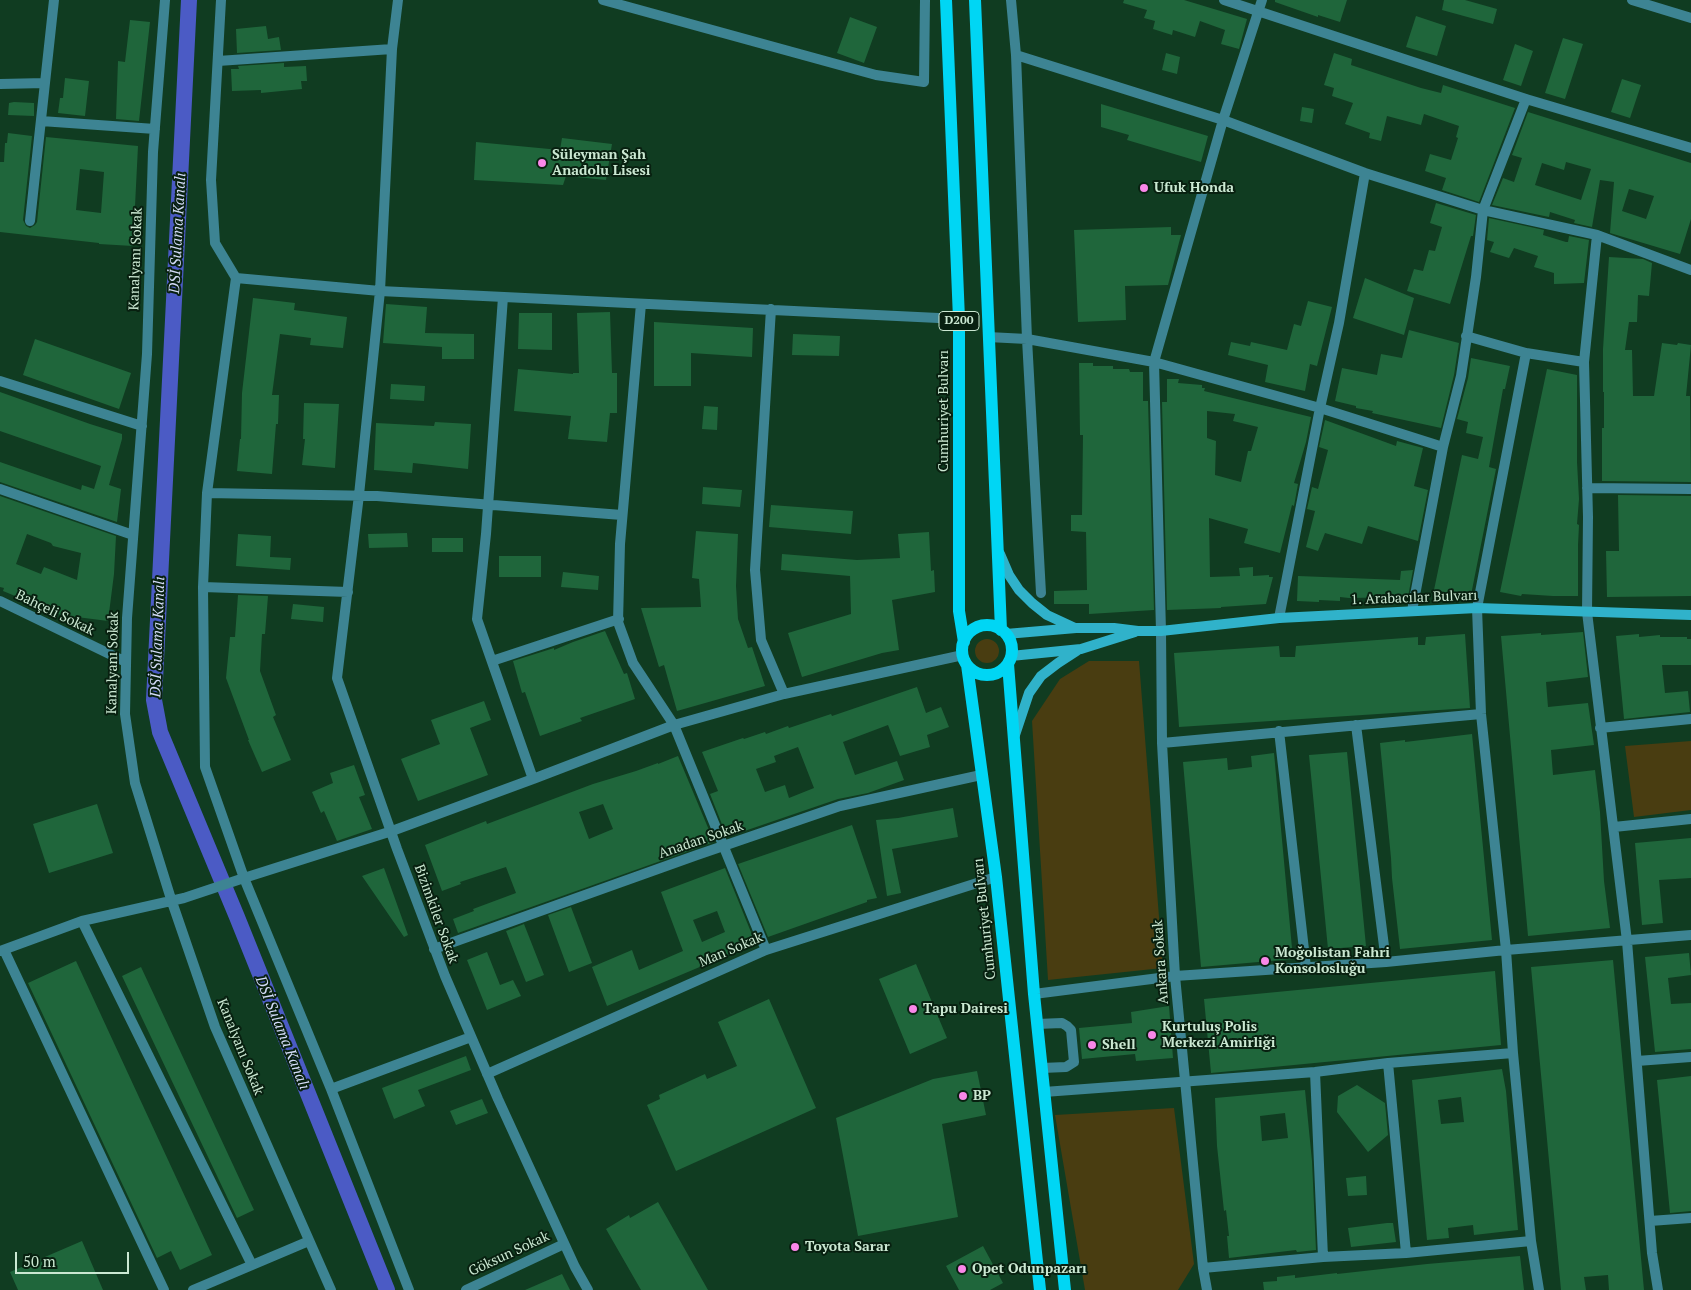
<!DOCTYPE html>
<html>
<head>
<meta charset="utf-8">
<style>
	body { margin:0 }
	#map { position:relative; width:1691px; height:1290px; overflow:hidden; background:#103c21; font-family:"PT Serif",serif }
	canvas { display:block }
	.scale { position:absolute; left:15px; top:1252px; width:114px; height:22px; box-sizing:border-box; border:2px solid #cbe8d2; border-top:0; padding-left:6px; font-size:15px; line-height:18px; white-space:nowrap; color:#cbe8d2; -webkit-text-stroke:4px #082010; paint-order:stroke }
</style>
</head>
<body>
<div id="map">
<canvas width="1691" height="1290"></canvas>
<div class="scale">50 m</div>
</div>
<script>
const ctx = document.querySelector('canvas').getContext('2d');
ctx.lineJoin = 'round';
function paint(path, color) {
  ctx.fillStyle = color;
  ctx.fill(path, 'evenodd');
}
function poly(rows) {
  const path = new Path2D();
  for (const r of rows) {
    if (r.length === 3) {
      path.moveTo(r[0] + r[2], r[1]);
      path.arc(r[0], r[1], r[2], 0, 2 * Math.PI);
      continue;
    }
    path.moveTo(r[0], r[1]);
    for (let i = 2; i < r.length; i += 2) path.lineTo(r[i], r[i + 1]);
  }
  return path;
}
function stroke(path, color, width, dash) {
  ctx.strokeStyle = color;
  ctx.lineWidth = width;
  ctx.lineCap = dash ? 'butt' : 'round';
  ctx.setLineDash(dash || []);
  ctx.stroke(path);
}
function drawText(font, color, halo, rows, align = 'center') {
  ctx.font = font + ' "PT Serif",serif';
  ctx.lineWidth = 4;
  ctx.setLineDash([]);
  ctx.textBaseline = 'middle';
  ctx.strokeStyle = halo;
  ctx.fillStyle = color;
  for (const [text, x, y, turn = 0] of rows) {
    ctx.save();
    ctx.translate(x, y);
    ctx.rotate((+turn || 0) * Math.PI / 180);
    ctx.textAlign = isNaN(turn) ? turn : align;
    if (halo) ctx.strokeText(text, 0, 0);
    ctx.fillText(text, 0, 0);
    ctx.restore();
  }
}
paint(poly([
	[987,651,12],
	[1089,661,1139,661,1163,968,1048,980,1032,721,1060,679],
	[1691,741,1691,810,1634,817,1625,746],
	[1174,1108,1194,1264,1178,1290,1085,1290,1055,1115]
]), '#493d11');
stroke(poly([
	[189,0,154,700,160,732,237,917,387,1290]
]), '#4b5bc5', 16);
paint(poly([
	[1124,0,1184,0,1247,19,1239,49,1221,44,1225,30,1200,21,1195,37,1173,30,1172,35,1153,29,1155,21,1144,18,1147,10,1123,3],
	[1275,0,1347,0,1340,22,1318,15,1318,17,1275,2],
	[1444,0,1465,0,1497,9,1493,24,1442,10],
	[1416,16,1446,26,1437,56,1406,47],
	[850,17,877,27,864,63,837,53],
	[130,20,150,22,139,121,116,119,118,61,125,62],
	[266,26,268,39,279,37,281,50,237,53,236,29],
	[1563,38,1583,44,1565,99,1545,93],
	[1515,44,1533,51,1521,86,1503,80],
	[1166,53,1180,57,1177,74,1162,70],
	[1334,53,1352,59,1351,65,1421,88,1441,93,1443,85,1515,108,1479,202,1442,190,1446,178,1425,171,1430,154,1451,160,1458,138,1456,137,1459,126,1424,114,1421,125,1387,116,1381,141,1369,138,1370,133,1345,124,1353,103,1332,96,1334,88,1324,85],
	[284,63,284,67,306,66,307,81,301,81,302,89,261,93,261,90,232,91,231,69,239,69,238,66],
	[65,78,89,81,85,116,58,113,60,98,63,98],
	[1622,79,1641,85,1630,118,1611,112],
	[14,102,34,103,34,116,8,115,9,103],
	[1101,104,1208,136,1201,162,1127,140,1129,135,1101,127],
	[1302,107,1314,109,1312,123,1300,121],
	[1528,112,1691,163,1691,219,1680,254,1610,233,1614,182,1600,180,1592,227,1574,223,1575,220,1550,212,1549,217,1492,205,1503,178,1514,182,1522,158,1512,155],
	[1566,162,1591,169,1581,200,1535,185,1542,163,1564,170],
	[1629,189,1654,196,1646,219,1622,211],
	[8,133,32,136,23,220,26,226,30,228,35,225,37,222,46,137,138,146,133,246,99,244,99,243,0,232,0,162,4,162,5,143,7,143],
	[80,169,104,172,101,213,76,210],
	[562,138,612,144,606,180,566,176,563,185,474,180,476,142,560,150],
	[1436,203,1476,215,1473,236,1471,236,1450,304,1407,291,1414,269,1423,271,1429,250,1435,251,1442,227,1430,223],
	[1489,218,1544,230,1543,235,1566,242,1568,242,1569,236,1589,240,1584,283,1554,284,1554,273,1534,267,1538,256,1514,248,1509,258,1490,252,1494,242,1487,240],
	[1171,227,1171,235,1181,235,1168,285,1125,286,1126,320,1078,322,1074,230],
	[1609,257,1643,259,1652,263,1649,296,1638,295,1637,322,1629,322,1625,350,1632,350,1633,396,1654,396,1662,343,1677,345,1678,343,1691,345,1686,396,1690,396,1691,482,1602,481,1602,428,1604,428,1604,392,1603,392,1603,349],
	[1365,278,1414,298,1404,335,1353,318],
	[253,298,295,303,294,310,347,317,343,348,310,345,311,338,280,334,272,395,279,395,278,424,276,424,272,474,237,471,240,439,241,439,242,393],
	[1308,301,1332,307,1317,366,1310,364,1305,391,1265,382,1268,365,1228,355,1231,342,1250,346,1251,342,1287,350,1294,324,1301,326],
	[386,304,427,307,425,333,474,334,474,359,442,359,442,347,383,343],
	[610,312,612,373,617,373,617,413,610,413,607,442,568,439,571,416,514,411,518,369,573,374,573,373,579,373,577,313],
	[519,313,552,313,552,350,518,349],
	[654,322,753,328,752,357,691,353,691,386,654,386],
	[1409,330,1459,343,1454,375,1441,428,1372,413,1373,411,1356,408,1356,406,1335,401,1342,368,1377,375,1381,354,1402,358],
	[793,334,840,336,839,356,792,355],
	[35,339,131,373,119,409,23,375],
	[1471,358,1510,366,1505,389,1503,389,1489,467,1496,469,1471,595,1457,592,1457,595,1434,590,1462,455,1478,459,1483,437,1466,433,1468,422,1457,419,1468,378],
	[1079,363,1093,363,1093,366,1113,366,1113,369,1129,369,1130,372,1143,372,1143,401,1148,401,1154,610,1089,614,1089,604,1054,604,1054,591,1087,590,1086,532,1071,531,1071,515,1082,515,1083,435,1080,435],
	[1547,369,1577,375,1577,462,1579,499,1577,524,1579,525,1578,545,1578,596,1553,596,1522,594,1521,596,1500,592],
	[1167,379,1179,379,1178,383,1202,385,1202,388,1205,388,1204,391,1311,417,1306,442,1294,483,1298,484,1294,506,1292,505,1280,553,1244,543,1248,529,1209,518,1210,577,1240,576,1239,568,1253,567,1253,576,1269,575,1269,577,1273,577,1266,604,1221,607,1221,608,1167,610,1162,402,1167,402],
	[1207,411,1235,414,1233,421,1258,427,1251,451,1248,451,1241,482,1215,475,1216,441,1207,438],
	[391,384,425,386,424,401,390,399],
	[0,392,90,424,122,434,122,439,109,485,121,489,117,522,0,482,0,462,81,490,82,485,94,489,101,466,0,431],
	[304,403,339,404,335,468,302,465,305,439,303,439],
	[704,406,718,407,717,430,702,429],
	[1325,420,1396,446,1397,441,1423,448,1414,486,1428,490,1418,541,1368,526,1362,544,1325,533,1318,551,1306,547,1315,511,1307,509,1312,487,1318,489,1328,450,1319,447],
	[435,422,471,424,468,469,413,463,412,473,374,470,376,423,434,426],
	[703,487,742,490,740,507,702,504],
	[1618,495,1691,496,1691,596,1607,597,1606,551,1619,551],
	[0,496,116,536,114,574,108,621,61,615,3,591,4,588,0,587],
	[27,534,51,543,53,546,81,553,77,580,44,567,41,574,16,564],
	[771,505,853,511,851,534,769,527],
	[696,531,738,534,736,586,738,619,748,648,752,647,765,686,677,711,664,665,659,667,641,608,701,607,699,579,692,578],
	[929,532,931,571,934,570,935,592,892,600,899,650,882,653,802,677,788,633,851,614,850,576,781,570,782,554,857,560,900,558,898,534],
	[407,533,408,547,369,548,368,534],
	[238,534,271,536,270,557,291,558,290,570,236,566],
	[432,538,463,538,463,552,432,552],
	[499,556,541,556,541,577,499,577],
	[1413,570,1408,597,1349,598,1340,597,1340,601,1319,600,1319,602,1297,601,1298,576,1400,580,1401,571],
	[563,572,599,576,598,590,561,587],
	[238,595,268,596,265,634,262,634,260,671,276,715,273,717,291,760,262,772,248,740,249,740,226,678,230,637,235,637],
	[293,604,324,607,323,622,291,619],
	[605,631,624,674,627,673,635,699,580,718,582,721,540,736,525,692,522,693,513,661,554,648,554,650,573,642],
	[1583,632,1588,677,1546,682,1548,707,1588,703,1594,745,1551,750,1553,775,1595,770,1600,812,1604,881,1610,928,1528,936,1501,636,1541,633,1541,635],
	[1465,634,1470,708,1179,727,1174,653,1279,646,1280,657,1295,657,1296,646,1418,637,1418,645,1425,645,1426,637],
	[1639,634,1639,637,1660,635,1660,637,1687,637,1687,639,1691,639,1691,665,1662,665,1665,693,1688,691,1690,712,1624,719,1616,636],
	[917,687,926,713,941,707,949,727,927,735,930,747,900,756,888,725,843,742,855,775,897,761,904,780,868,793,838,799,727,837,710,794,718,791,702,752,743,738,744,739,765,732,766,734,788,726,789,728,831,714,832,716],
	[798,747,814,788,789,798,785,785,765,792,756,769,776,762,774,756],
	[484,701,491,720,470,728,488,775,418,801,401,759,440,744,431,720],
	[1472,734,1492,940,1400,949,1392,878,1391,858,1380,743,1405,740,1405,742],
	[1347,752,1366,946,1328,949,1309,755],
	[1274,753,1293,959,1201,967,1183,762,1227,758,1228,770,1252,767,1251,756],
	[678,756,714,842,458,933,453,919,474,911,473,909,516,893,506,867,460,882,461,884,442,891,425,845,486,821,487,824,593,784,636,771,658,763,658,764],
	[603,804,613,829,589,839,579,812],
	[354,765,365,795,359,797,372,829,337,841,324,811,321,813,312,792,333,783,330,773],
	[97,804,113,853,49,873,33,824],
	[953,808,958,837,892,849,901,893,887,896,876,820,898,818],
	[852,825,877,898,867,900,867,902,768,937,738,864],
	[1691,838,1691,878,1659,880,1663,923,1642,925,1635,843],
	[384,868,408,935,404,937,362,876],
	[725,868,755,942,751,943,752,945,607,1006,592,967,632,950,639,970,683,951,661,892],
	[717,911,725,932,702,942,693,920],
	[571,907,592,963,569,972,548,915],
	[524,924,544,975,526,982,506,931],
	[487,952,500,985,513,980,521,996,487,1010,467,960],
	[1689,953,1691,975,1668,978,1671,1004,1691,1003,1691,1049,1655,1052,1645,957],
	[1613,960,1644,1290,1609,1290,1608,1275,1584,1277,1586,1290,1561,1290,1531,967],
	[76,961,212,1255,180,1270,171,1251,157,1258,28,983],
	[916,964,947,1038,910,1054,879,979],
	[141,967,254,1210,237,1218,122,976],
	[1495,971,1501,1045,1211,1073,1204,999],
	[769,999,816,1108,676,1171,647,1105,660,1099,659,1095,705,1074,707,1079,737,1066,718,1022],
	[1169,1006,1173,1058,1136,1061,1135,1054,1082,1059,1079,1028,1132,1023,1131,1012],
	[466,1056,471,1070,418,1090,425,1106,394,1119,382,1088],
	[1502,1069,1506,1091,1518,1230,1474,1235,1473,1225,1448,1228,1449,1238,1427,1240,1412,1080],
	[1461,1097,1464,1122,1441,1124,1438,1100],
	[977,1071,986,1115,942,1124,958,1217,858,1236,836,1118,933,1079],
	[1691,1076,1691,1211,1670,1213,1657,1080],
	[1357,1085,1385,1103,1388,1135,1368,1152,1337,1112,1338,1096],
	[1305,1090,1312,1161,1316,1250,1297,1252,1296,1250,1229,1258,1227,1236,1229,1236,1226,1210,1224,1211,1217,1146,1215,1098],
	[1285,1113,1288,1138,1262,1141,1260,1116],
	[482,1099,488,1113,456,1125,450,1111],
	[1366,1176,1367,1195,1348,1196,1346,1178],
	[658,1202,708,1290,641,1290,606,1229,629,1215,630,1218],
	[1387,1223,1393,1223,1396,1242,1351,1247,1348,1228],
	[82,1241,103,1290,18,1290,10,1272],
	[983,1246,1003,1283,990,1290,959,1290,946,1266],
	[1520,1256,1524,1290,1264,1290,1263,1282,1277,1281,1277,1277,1295,1275,1295,1278,1337,1273,1337,1274,1427,1264],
	[562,1274,570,1290,525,1290]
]), '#1f663b');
stroke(poly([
	[165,0,153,152,147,354,127,618,125,714,135,783,171,899,215,1027,331,1290],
	[221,0,211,180,215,243,236,278,380,291,392,49,398,0],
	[603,0,876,75,924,82,925,0],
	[1011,0,1016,55,1027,339,1041,593],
	[1224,0,1526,99,1691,148],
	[1632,0,1691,18],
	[1016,55,1223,120,1365,173,1483,210,1597,235,1691,270],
	[218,61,392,49],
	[0,84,45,83],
	[41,121,155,129],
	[30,221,54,0],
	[1597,235,1584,362,1588,517,1587,612,1627,941,1652,1253,1658,1290],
	[236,278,207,493,203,587,205,767,244,878,392,831,533,779,477,619,486,534,503,297],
	[641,304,620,544,618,622,633,663,674,725,766,950],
	[771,309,755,570,761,640,784,694],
	[1466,336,1526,353,1584,362],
	[988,337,1027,339,1154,362,1320,408,1443,447],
	[1526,353,1477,608,1481,714,1506,950,1513,1053,1531,1241,1539,1290],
	[0,381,142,426],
	[1587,488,1691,489],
	[0,489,133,535],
	[207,493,377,496,622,515],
	[203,587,348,592],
	[0,601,126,662],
	[1412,611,1443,447,1461,376,1476,277,1483,210,1526,99],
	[1279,618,1320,408,1339,323,1365,173],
	[492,661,619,619],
	[1356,725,1386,962],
	[1600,728,1691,719],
	[1279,731,1306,967],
	[1162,743,1481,714],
	[533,779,674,725,784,694,963,655],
	[1614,827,1691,819],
	[82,921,252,1265],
	[434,949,697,855,840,806,981,775],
	[4,950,164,1290],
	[0,951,82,921,184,898,244,878,331,1089,409,1290],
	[1034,994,1175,976,1386,962,1506,950,1691,935],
	[1037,1024,1062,1023,1067,1026,1071,1030,1074,1062,1066,1067,1042,1068],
	[1637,1061,1691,1057],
	[1388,1063,1406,1253],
	[1315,1072,1323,1257],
	[487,1074,766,950,996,877],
	[331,1089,471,1037],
	[1044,1092,1315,1072,1388,1063,1513,1053],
	[1650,1221,1691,1218],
	[1203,1268,1323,1257,1406,1253,1531,1241],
	[193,1290,309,1241],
	[466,1290,564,1244],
	[588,1290,575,1267,498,1099,445,976,397,849,337,678,359,495,380,291,959,319],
	[1207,1290,1203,1268,1175,976,1162,743,1161,631,1154,362,1223,120,1262,0]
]), '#3d8493', 10);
stroke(poly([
	[1000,554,1009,575,1019,590,1032,603,1047,615,1075,628],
	[1006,634,1076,628,1114,628,1138,631,1161,631,1279,618,1477,608,1691,615],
	[1011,656,1081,649,1135,632],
	[1015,735,1029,693,1041,676,1058,663,1078,650]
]), '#30b2ca', 10);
stroke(poly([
	[946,0,959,319,959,611,964,642],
	[975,0,1001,630],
	[987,650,25],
	[1008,664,1034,994,1065,1290],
	[967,665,996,877,1040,1290]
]), '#00d6f4', 12);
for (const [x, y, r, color] of [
	[542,163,5,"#f987e8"],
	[1144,188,5,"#f987e8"],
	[1265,961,5,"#f987e8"],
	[913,1009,5,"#f987e8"],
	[1152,1035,5,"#f987e8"],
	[1092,1045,5,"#f987e8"],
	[963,1096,5,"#f987e8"],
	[795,1247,5,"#f987e8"],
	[962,1269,5,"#f987e8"]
]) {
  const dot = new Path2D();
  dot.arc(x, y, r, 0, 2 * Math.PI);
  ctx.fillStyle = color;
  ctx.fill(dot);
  stroke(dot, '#082010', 2);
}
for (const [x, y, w] of [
	[959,321,40]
]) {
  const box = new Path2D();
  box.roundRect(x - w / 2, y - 9.5, w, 19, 4);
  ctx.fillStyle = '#082010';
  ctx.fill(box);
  stroke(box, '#cbe8d2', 1);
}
drawText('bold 12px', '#cbe8d2', null, [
	["D200",959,321]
]);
drawText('bold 14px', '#cbe8d2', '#082010', [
	["Süleyman Şah",552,155],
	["Anadolu Lisesi",552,171],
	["Ufuk Honda",1154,188],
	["Moğolistan Fahri",1275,953],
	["Konsolosluğu",1275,969],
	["Tapu Dairesi",923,1009],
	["Kurtuluş Polis",1162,1027],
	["Merkezi Amirliği",1162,1043],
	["Shell",1102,1045],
	["BP",973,1096],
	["Toyota Sarar",805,1247],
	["Opet Odunpazarı",972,1269]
], 'left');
drawText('14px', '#cbe8d2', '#082010', [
	["Kanalyanı Sokak",136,259,-88],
	["Cumhuriyet Bulvarı",944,411,-90],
	["1. Arabacılar Bulvarı",1414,598,-2],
	["Bahçeli Sokak",55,613,26],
	["Kanalyanı Sokak",113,663,-89],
	["Anadan Sokak",701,840,-19],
	["Bizimkiler Sokak",436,914,70],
	["Cumhuriyet Bulvarı",985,919,-96],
	["Man Sokak",731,950,-23],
	["Ankara Sokak",1161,962,-94],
	["Kanalyanı Sokak",240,1047,68],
	["Göksun Sokak",509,1254,-25]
]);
drawText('italic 15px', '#d3dbf7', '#082010', [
	["DSİ Sulama Kanalı",178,233,-87],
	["DSİ Sulama Kanalı",158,637,-88],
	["DSİ Sulama Kanalı",282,1033,68]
]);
</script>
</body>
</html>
